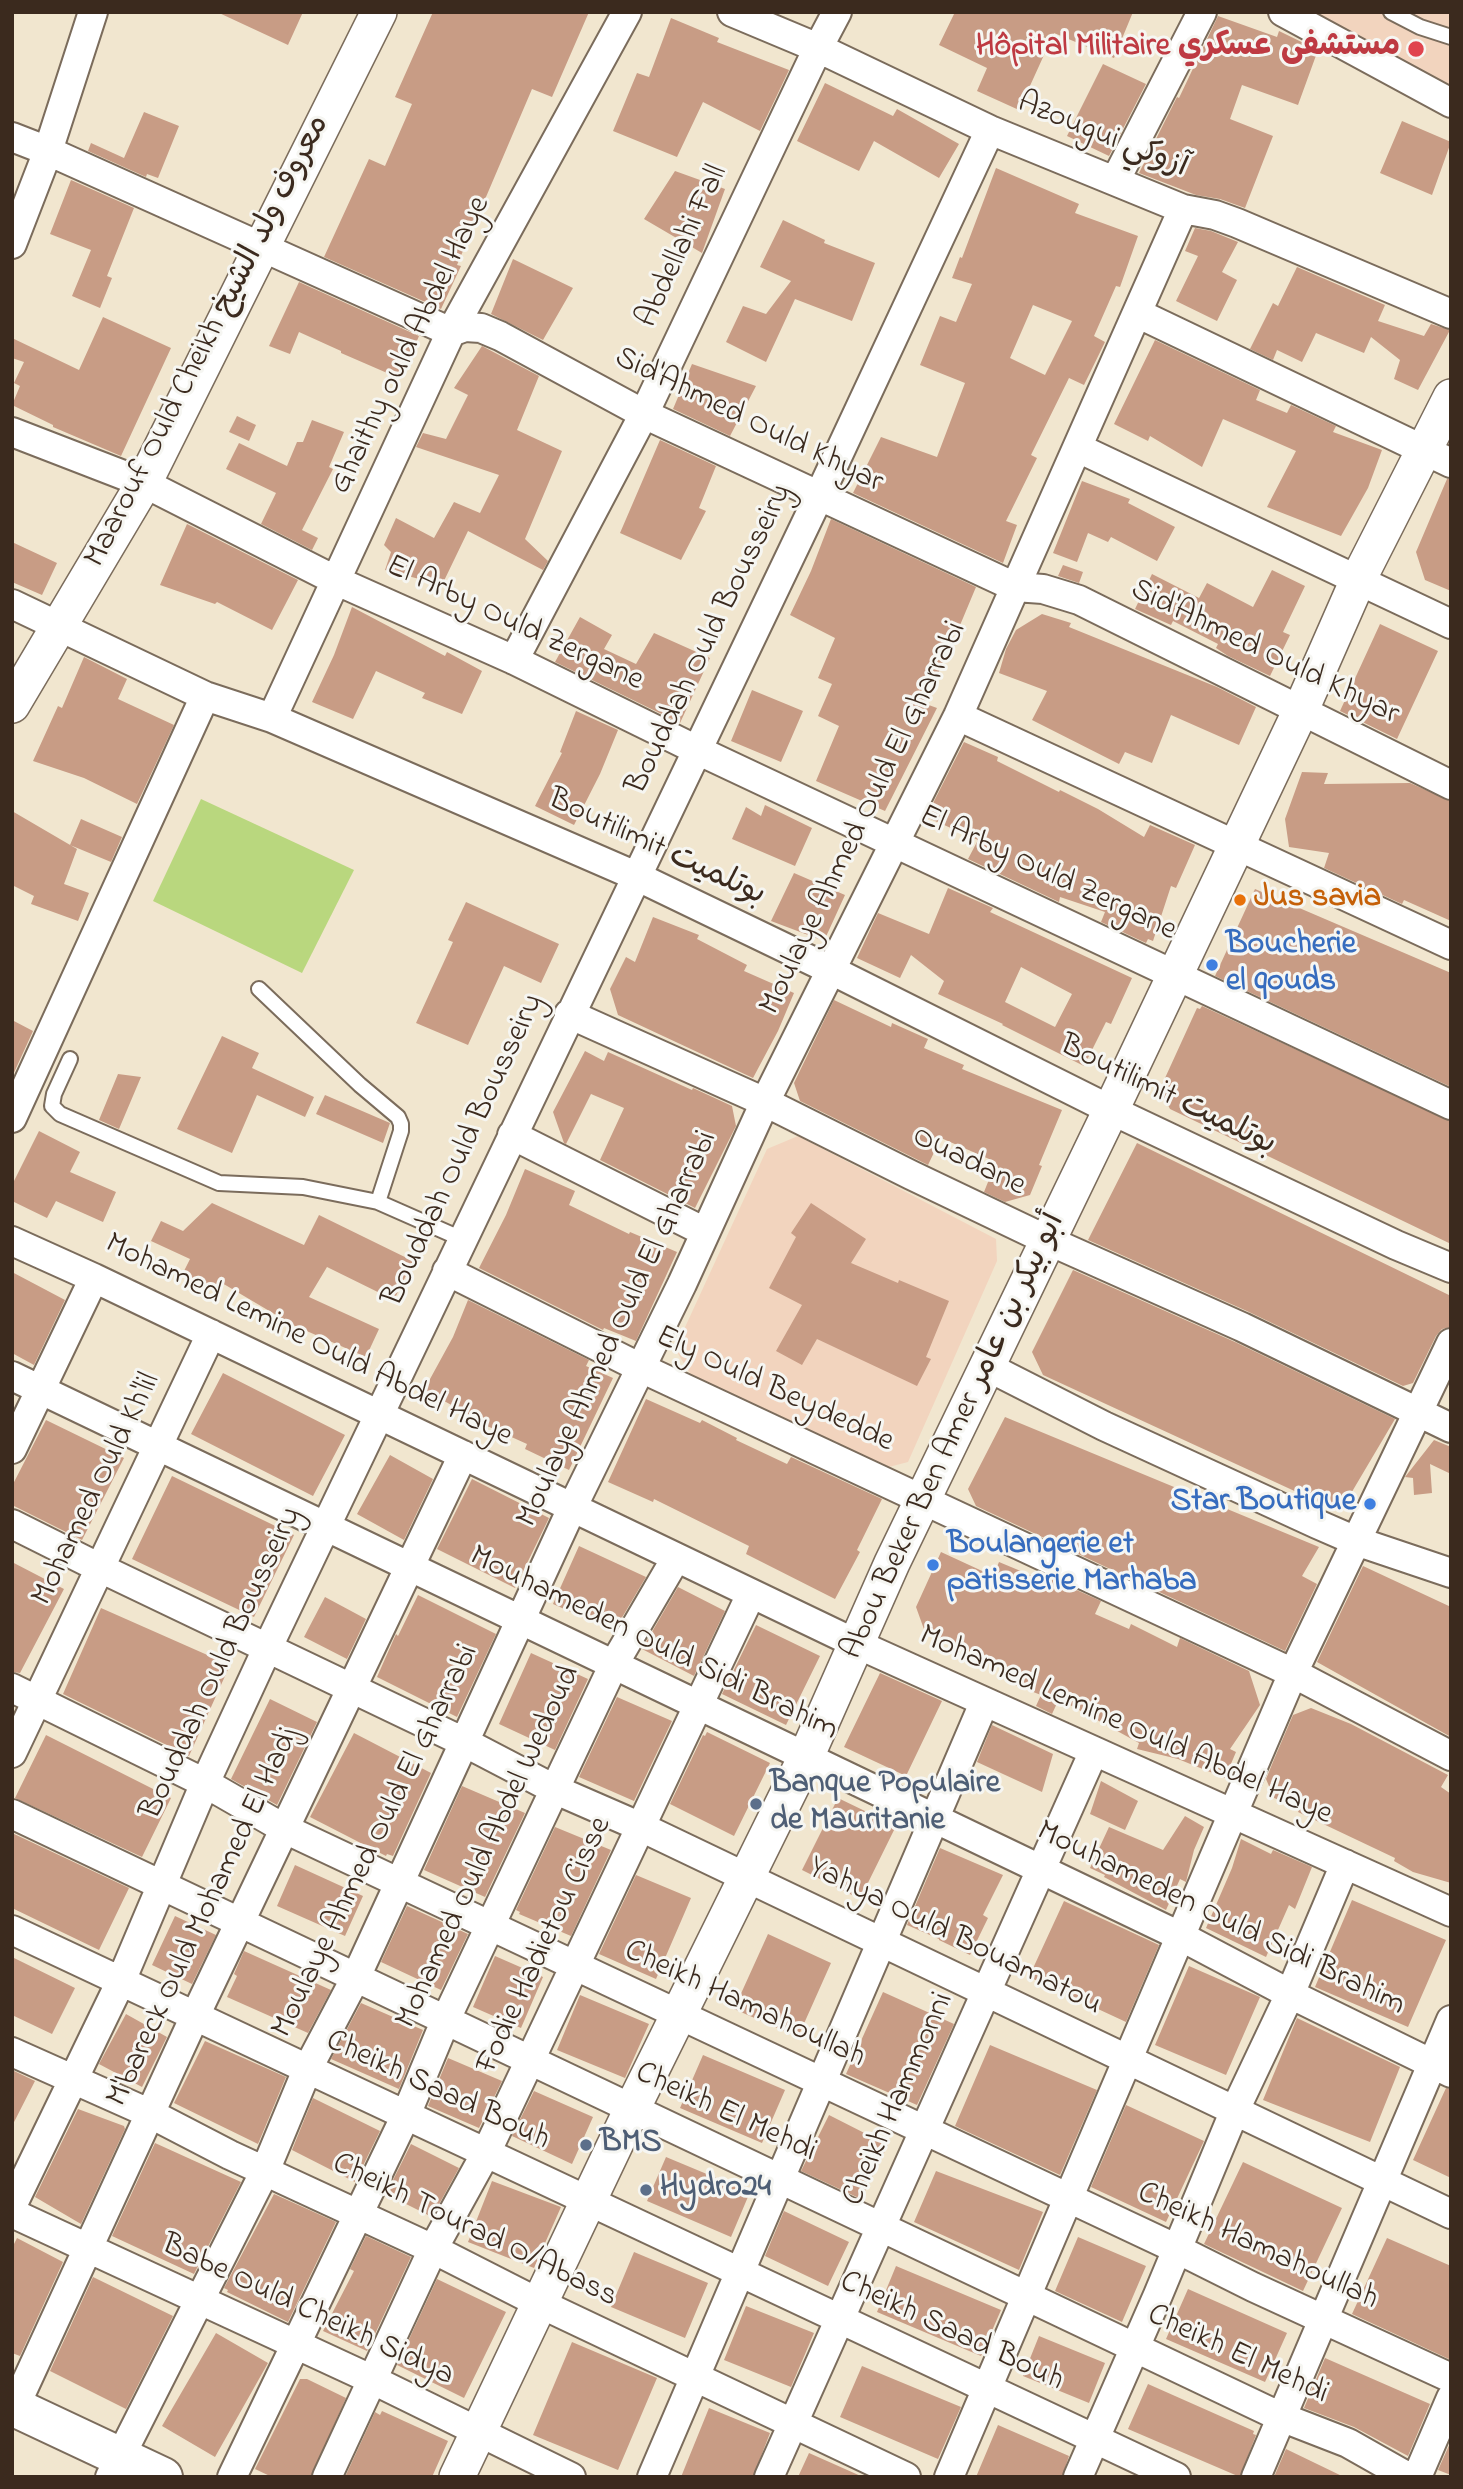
<!DOCTYPE html>
<html>
<head>
<meta charset="utf-8">
<style>
	body { margin:0 }
	#map { position:relative; width:1463px; height:2489px; overflow:hidden; background:#f1e6cf; font-family:"Indie Flower",sans-serif }
	canvas { display:block }
	.frame { position:absolute; inset:0; border:14px solid #3b2a1e; pointer-events:none }
</style>
</head>
<body>
<div id="map">
<canvas width="1463" height="2489"></canvas>
<div class="frame"></div>
</div>
<script>
const ctx = document.querySelector('canvas').getContext('2d');
ctx.lineJoin = 'round';
function paint(path, color) {
  ctx.fillStyle = color;
  ctx.fill(path, 'evenodd');
}
function poly(rows) {
  const path = new Path2D();
  for (const r of rows) {
    path.moveTo(r[0], r[1]);
    for (let i = 2; i < r.length; i += 2) path.lineTo(r[i], r[i + 1]);
  }
  return path;
}
function stroke(path, color, width, dash) {
  ctx.strokeStyle = color;
  ctx.lineWidth = width;
  ctx.lineCap = dash ? 'butt' : 'round';
  ctx.setLineDash(dash || []);
  ctx.stroke(path);
}
function drawText(font, color, halo, rows, align = 'center') {
  ctx.font = font + ' "Indie Flower","Playpen Sans Arabic",sans-serif';
  ctx.lineWidth = 6;
  ctx.setLineDash([]);
  ctx.textBaseline = 'middle';
  ctx.strokeStyle = halo;
  ctx.fillStyle = color;
  for (const [text, x, y, turn = 0] of rows) {
    ctx.save();
    ctx.translate(x, y);
    ctx.rotate((+turn || 0) * Math.PI / 180);
    ctx.textAlign = isNaN(turn) ? turn : align;
    if (halo) ctx.strokeText(text, 0, 0);
    ctx.fillText(text, 0, 0);
    ctx.restore();
  }
}
paint(poly([
	[1311,12,1451,12,1451,86],
	[798,1136,996,1239,997,1261,908,1462,885,1468,693,1378,675,1349,767,1149]
]), '#f2d4be');
paint(poly([
	[201,799,354,870,302,973,153,901]
]), '#b9d77e');
paint(poly([
	[217,12,303,12,288,45],
	[433,12,589,12,552,97,532,89,457,265,461,266,441,309,324,257,369,159,385,166,412,104,395,97],
	[955,12,1133,12,1114,58,1054,33,1019,110,977,91,987,68,939,45],
	[1218,16,1277,37,1279,31,1318,50,1298,105,1242,85,1230,119,1273,136,1245,208,1220,199,1196,195,1139,173,1177,97,1179,98],
	[671,18,719,38,717,42,789,70,760,131,703,102,677,157,613,131,637,73,649,77],
	[1103,64,1146,84,1109,156,1067,136],
	[825,83,893,116,897,109,959,144,939,178,874,141,859,171,797,141],
	[144,112,179,126,158,178,147,174,146,177,88,151,91,143,124,158],
	[1402,121,1451,142,1432,195,1380,173],
	[996,168,1079,204,1075,213,1138,236,1120,287,1116,286,1094,336,1105,342,1084,385,1069,378,1031,455,1037,458,1006,521,1017,525,1003,563,853,493,881,437,937,457,965,383,920,365,940,316,956,322,972,284,952,278,960,257,962,258],
	[1033,305,1072,321,1045,375,1010,358],
	[675,171,725,189,702,253,644,219],
	[71,180,134,208,107,276,112,278,100,308,72,296,91,250,50,234],
	[783,220,825,240,824,243,875,263,852,321,795,299,766,362,726,342,743,306,766,314,791,281,760,267],
	[1195,228,1211,231,1238,242,1222,272,1237,280,1217,321,1176,301,1198,256,1185,251],
	[513,259,573,288,543,340,491,314],
	[1297,267,1385,305,1378,321,1424,336,1431,324,1450,330,1418,390,1394,379,1400,360,1371,337,1364,353,1316,333,1302,362,1277,350,1273,360,1250,349,1273,303,1278,306],
	[299,282,419,336,401,379,341,353,341,351,299,332,290,354,269,346],
	[103,317,171,348,121,456,53,427,53,425,12,405,20,386,14,383,24,362,12,358,12,338,79,370],
	[1155,340,1260,390,1256,400,1287,413,1291,405,1336,426,1333,432,1382,450,1368,488,1341,536,1267,507,1296,451,1223,419,1202,467,1150,436,1148,441,1114,424],
	[482,346,539,376,517,430,562,451,525,539,548,561,543,570,468,531,442,585,385,570,391,552,384,545,396,518,434,538,454,502,480,513,499,475,416,447,423,433,446,439,468,395,454,388],
	[692,364,756,386,730,436,673,409],
	[237,416,256,425,249,441,229,432],
	[312,420,344,432,329,467,333,469,302,530,318,538,312,550,261,524,276,493,226,469,239,443,287,466,297,442,303,442],
	[660,440,716,466,699,508,706,511,681,560,620,533],
	[1447,479,1451,479,1451,591,1425,580,1416,552],
	[1082,481,1130,499,1128,503,1175,527,1157,561,1111,537,1108,542,1088,533,1077,562,1053,553],
	[831,519,976,587,958,630,956,629,926,704,937,708,885,811,816,781,839,726,818,716,832,684,818,678,835,638,790,615,811,571],
	[187,524,298,580,272,630,217,602,215,604,160,585],
	[12,542,57,563,42,595,12,582],
	[1063,565,1083,572,1079,583,1058,576],
	[1272,570,1305,586,1283,632,1290,635,1270,676,1228,656,1216,648,1218,644,1173,621,1171,625,1135,609,1152,574,1199,598,1207,583,1253,607],
	[352,607,445,656,447,652,482,671,462,714,422,698,425,693,376,671,353,719,312,702,334,655],
	[1042,614,1071,623,1069,627,1217,687,1256,707,1239,745,1171,715,1152,763,1125,752,1119,764,1032,720,1047,691,999,673,1006,649,1016,630],
	[580,617,612,635,604,649,636,664,654,633,710,658,680,723,555,662],
	[1380,624,1438,651,1397,739,1340,711],
	[84,657,127,679,118,699,174,725,137,804,84,778,33,761,58,706,62,708],
	[752,690,803,711,781,762,731,741],
	[576,711,618,730,600,774,574,825,535,806,562,753,560,752],
	[964,742,998,757,997,761,1059,792,1060,790,1098,809,1144,837,1150,825,1195,845,1176,888,1171,886,1153,941,1148,939,1146,943,1101,922,1105,912,1060,897,1059,902,968,859,978,840,926,817],
	[1302,772,1328,773,1324,784,1410,783,1451,801,1451,921,1404,900,1402,904,1324,868,1329,853,1289,847,1285,819],
	[765,805,812,828,795,866,732,839,746,807,761,816],
	[12,811,77,849,64,884,89,893,78,921,31,904,34,896,12,885],
	[81,819,122,837,111,862,70,845],
	[794,873,845,895,824,941,771,921],
	[948,888,993,908,990,912,1132,978,1111,1024,1106,1022,1084,1066,1002,1025,1003,1024,938,994,944,981,911,955,900,978,857,958,878,913,929,934],
	[1021,967,1072,994,1055,1027,1005,1002],
	[1255,889,1451,973,1451,1087,1215,976],
	[466,902,559,944,541,983,504,966,468,1045,416,1023,453,942,448,940],
	[653,917,699,935,697,939,747,965,744,971,794,993,778,1031,753,1078,618,1015,610,989,626,957,635,962],
	[834,1000,891,1027,892,1023,928,1039,924,1048,964,1065,962,1069,1062,1110,1039,1165,1042,1166,1030,1195,1005,1202,984,1192,996,1162,941,1138,928,1165,800,1101,794,1083],
	[1202,1006,1451,1121,1451,1244,1170,1109,1160,1089,1197,1008,1200,1009],
	[12,1020,33,1031,12,1077],
	[222,1036,259,1053,252,1068,314,1097,305,1117,257,1095,232,1153,177,1129],
	[585,1051,604,1061,608,1052,692,1090,693,1088,732,1106,736,1126,695,1208,600,1160,624,1108,591,1094,566,1144,564,1143,553,1112],
	[118,1074,141,1077,119,1129,99,1120],
	[325,1095,390,1123,383,1143,316,1114],
	[39,1131,80,1152,70,1172,116,1192,103,1222,56,1201,47,1218,12,1201,12,1185],
	[1137,1143,1451,1296,1451,1327,1442,1329,1436,1336,1413,1383,1403,1386,1249,1312,1088,1240],
	[525,1169,575,1191,569,1205,629,1234,630,1232,677,1252,636,1341,604,1328,603,1330,479,1268,506,1215],
	[212,1203,304,1245,319,1215,413,1261,394,1300,327,1267,309,1297,379,1329,366,1357,293,1325,222,1283,217,1291,183,1273,190,1259,151,1241,161,1221,183,1231],
	[811,1203,866,1239,851,1263,898,1283,899,1280,949,1301,926,1357,931,1359,917,1386,817,1339,802,1365,776,1351,802,1305,769,1288,796,1237,791,1233],
	[1073,1270,1235,1342,1395,1419,1340,1512,1043,1375,1032,1352],
	[12,1272,65,1300,34,1365,12,1353],
	[468,1300,589,1360,586,1366,613,1378,569,1470,525,1449,527,1444,476,1421,477,1419,424,1390,453,1337],
	[223,1373,345,1435,313,1496,191,1434],
	[646,1399,700,1423,702,1420,737,1438,736,1440,787,1464,791,1457,882,1499,857,1550,860,1552,835,1599,746,1554,749,1546,654,1499,653,1502,608,1482],
	[1005,1417,1319,1547,1302,1576,1317,1584,1285,1651,976,1506,968,1489],
	[46,1420,124,1458,82,1540,12,1505,12,1486],
	[1434,1440,1451,1447,1451,1474,1430,1464,1432,1493,1414,1495,1413,1478,1405,1477],
	[390,1455,433,1479,404,1540,357,1514],
	[172,1476,294,1535,254,1617,132,1559],
	[472,1479,549,1518,515,1588,437,1549],
	[579,1546,646,1577,614,1631,553,1604],
	[941,1552,993,1576,999,1562,1047,1582,1050,1578,1101,1601,1095,1614,1129,1629,1131,1624,1177,1647,1180,1638,1249,1671,1260,1705,1230,1749,1236,1752,1225,1778,1178,1759,1137,1749,1139,1743,1059,1699,1052,1714,1036,1706,1041,1695,1010,1683,1015,1671,925,1632,916,1607],
	[12,1562,64,1589,20,1673,12,1672],
	[1363,1566,1451,1607,1451,1737,1317,1662],
	[678,1587,725,1611,694,1676,642,1649],
	[418,1595,496,1634,457,1717,377,1677,396,1634,398,1636],
	[325,1597,366,1619,347,1659,304,1637],
	[101,1608,230,1665,189,1756,63,1694],
	[756,1625,820,1656,786,1725,722,1694],
	[531,1653,588,1679,555,1750,499,1724],
	[880,1673,942,1701,906,1776,844,1747],
	[617,1697,672,1721,634,1801,579,1777],
	[270,1699,317,1722,277,1805,231,1779],
	[1311,1708,1351,1724,1448,1775,1441,1787,1451,1794,1451,1883,1413,1872,1394,1861,1395,1858,1298,1812,1300,1808,1274,1798,1266,1779,1275,1757,1293,1715],
	[992,1725,1053,1754,1042,1792,977,1762],
	[707,1732,770,1763,734,1836,670,1804,703,1735,705,1736],
	[354,1733,431,1773,393,1856,387,1854,386,1856,310,1817],
	[46,1735,171,1798,142,1857,15,1798],
	[1101,1781,1138,1801,1125,1830,1090,1814],
	[462,1786,525,1813,485,1897,424,1870],
	[838,1798,896,1826,860,1899,802,1870],
	[1185,1816,1204,1827,1194,1850,1186,1882,1180,1879,1166,1910,1104,1877,1105,1875,1090,1868,1109,1827,1163,1850],
	[555,1827,611,1850,571,1936,519,1914,520,1912,516,1910],
	[12,1833,129,1888,99,1950,12,1908],
	[1241,1839,1271,1854,1273,1850,1312,1867,1295,1909,1289,1905,1266,1957,1206,1928,1232,1868],
	[940,1848,1003,1875,983,1915,988,1918,970,1955,939,1940,939,1939,907,1925],
	[295,1865,363,1896,345,1936,277,1906],
	[636,1875,691,1898,656,1979,599,1954],
	[1352,1900,1446,1940,1408,2027,1315,1987],
	[1064,1901,1159,1945,1126,2022,1029,1977],
	[407,1906,468,1934,441,1990,381,1962],
	[175,1916,216,1935,192,1984,152,1965],
	[768,1934,831,1963,798,2037,734,2009],
	[244,1951,331,1990,308,2033,227,1997,237,1976,234,1974],
	[495,1956,543,1977,521,2028,473,2007],
	[12,1957,75,1988,52,2034,12,2015],
	[1189,1966,1260,1997,1226,2075,1155,2045],
	[883,1992,954,2024,917,2105,846,2074],
	[580,1995,649,2024,625,2078,557,2050],
	[361,2003,423,2030,399,2089,331,2059],
	[126,2014,167,2037,142,2087,99,2064],
	[1297,2018,1400,2067,1370,2142,1263,2100],
	[205,2041,286,2077,258,2144,174,2103],
	[990,2045,1097,2090,1060,2175,955,2126],
	[703,2055,785,2090,762,2143,680,2108],
	[448,2058,502,2081,479,2128,428,2106],
	[12,2070,35,2081,12,2126],
	[1446,2088,1451,2089,1451,2178,1413,2160],
	[534,2091,593,2117,572,2164,512,2136],
	[313,2098,380,2131,355,2182,292,2150],
	[1126,2105,1204,2141,1166,2222,1091,2187],
	[78,2109,124,2126,125,2129,81,2224,35,2197],
	[829,2115,888,2145,861,2199,801,2171],
	[155,2143,241,2182,194,2274,112,2236],
	[411,2144,459,2168,432,2217,386,2194],
	[666,2157,750,2192,731,2237,647,2201],
	[1243,2162,1342,2208,1303,2291,1204,2244],
	[936,2171,1043,2212,1019,2270,914,2222],
	[492,2181,561,2207,534,2268,468,2242],
	[274,2194,336,2222,288,2322,227,2292,228,2290,224,2288],
	[784,2211,849,2242,828,2286,765,2256],
	[366,2236,411,2257,367,2351,323,2331,354,2271,350,2269],
	[1078,2237,1146,2266,1122,2322,1055,2291],
	[17,2238,63,2262,20,2356,12,2353,12,2248],
	[1387,2238,1451,2266,1451,2360,1352,2314],
	[634,2252,708,2283,685,2338,611,2307],
	[896,2266,1001,2310,981,2356,877,2312],
	[93,2277,173,2316,126,2409,50,2371],
	[437,2279,506,2312,464,2398,397,2365],
	[1188,2289,1287,2333,1265,2382,1166,2339],
	[746,2306,814,2333,791,2387,724,2360],
	[216,2333,268,2363,215,2457,162,2426],
	[1039,2336,1105,2363,1089,2403,1023,2376],
	[572,2342,657,2378,618,2470,533,2435],
	[1325,2358,1430,2404,1408,2456,1354,2427,1304,2408],
	[862,2366,961,2407,938,2459,840,2417],
	[300,2379,307,2379,346,2398,311,2477,272,2477,255,2469],
	[1148,2384,1254,2431,1253,2434,1256,2435,1240,2477,1128,2429],
	[709,2408,770,2433,753,2477,681,2477],
	[382,2411,448,2441,432,2477,345,2477,375,2412,380,2415],
	[998,2425,1069,2456,1062,2477,976,2477],
	[1451,2441,1451,2475,1438,2470],
	[1286,2449,1344,2477,1274,2477],
	[809,2453,863,2477,798,2477]
]), '#c89c85');
const service = poly([
	[1391,12,1420,27,1451,37],
	[259,989,360,1085,398,1117,401,1124,401,1131,378,1202],
	[70,1059,54,1094,52,1106,60,1114,219,1183,303,1187,378,1202,462,1239]
]);
const minor = poly([
	[732,12,818,48,990,130,1183,209,1215,215,1237,223,1451,314],
	[1283,12,1451,103],
	[12,137,48,151,451,332,465,327,481,328,500,336,644,414,1015,587,1043,589,1079,600,1451,785],
	[1115,181,1202,12],
	[12,244,48,151,93,12],
	[1137,313,1451,463],
	[12,432,144,483,337,581,514,660,697,750,1451,1105],
	[1078,448,1451,624],
	[12,604,205,696,272,718,636,876,831,970,1111,1110,1396,1245,1451,1268],
	[514,660,644,414,818,48,837,12],
	[958,716,1451,945],
	[272,718,451,332,627,12],
	[569,1014,765,1102,911,1175,1047,1240,1242,1327,1451,1428],
	[12,1118,205,696],
	[512,1135,705,1232],
	[12,1241,94,1278,857,1644,1451,1912],
	[447,1271,641,1368,1293,1673,1451,1756],
	[986,1366,1104,1426,1317,1524,1356,1541,1451,1573],
	[12,1376,1182,1937,1290,1994,1451,2073],
	[12,1449,94,1278],
	[12,1524,100,1568,464,1742,556,1790,641,1827,1451,2214],
	[12,1688,205,1783,285,1829,1177,2249,1253,2287,1451,2378],
	[12,1753,211,1334],
	[12,1814,1281,2417,1348,2443,1408,2477],
	[12,1930,1176,2477],
	[12,2052,151,2114,230,2155,433,2249,539,2303,906,2477],
	[12,2206,121,1981,205,1783,267,1649,819,496,990,130],
	[12,2213,373,2380,571,2477],
	[12,2413,195,2016,463,1455],
	[110,2477,265,2171,307,2070,356,1977,572,1508,682,1284,765,1102,958,716,1183,209],
	[232,2477,406,2115,446,2019,614,1664,676,1558],
	[327,2477,433,2249,486,2153,751,1594],
	[652,2477,984,1703],
	[769,2477,1094,1751],
	[949,2477,1293,1673,1451,1343],
	[1078,2477,1158,2295,1235,2110,1290,1994,1345,1864],
	[1256,2477,1451,2020],
	[1417,2477,1451,2398]
]);
const tertiary = poly([
	[12,705,144,483,379,12],
	[457,2477,632,2109,806,1757,892,1563,1111,1110,1300,712,1358,580,1451,397]
]);
const secondary = poly([
	[12,2406,163,2477]
]);
stroke(service, '#7b6c5c', 18);
stroke(minor, '#7b6c5c', 32);
stroke(tertiary, '#7b6c5c', 38);
stroke(secondary, '#7b6c5c', 42);
stroke(service, '#fff', 14);
stroke(minor, '#fff', 28);
stroke(tertiary, '#fff', 35);
stroke(secondary, '#fff', 38);
for (const [x, y, r, color] of [
	[1416,49,9,"#e0444e"],
	[1240,900,7,"#e8710a"],
	[1212,965,7,"#3f7fe0"],
	[1370,1504,7,"#3f7fe0"],
	[933,1565,7,"#3f7fe0"],
	[756,1804,7,"#5c6f8a"],
	[586,2145,7,"#5c6f8a"],
	[646,2190,7,"#5c6f8a"]
]) {
  const dot = new Path2D();
  dot.arc(x, y, r, 0, 2 * Math.PI);
  ctx.fillStyle = color;
  ctx.fill(dot);
  stroke(dot, '#f6f6f2', 2.5);
}
drawText('bold 32px', '#be3a42', '#f6f6f2', [
	["Hôpital Militaire مستشفى عسكري",1400,49]
], 'right');
drawText('32px', '#3b2a1e', '#f6f6f2', [
	["Azougui آزوكي",1102,137,22],
	["Abdellahi Fall",684,247,-65],
	["Maarouf Ould Cheikh معروف ولد الشيخ",209,342,-63],
	["Ghaithy ould Abdel Haye",412,346,-64],
	["Sid'Ahmed Ould Khyar",748,422,26],
	["El Arby Ould Zergane",514,625,25],
	["Bouddah Ould Bousseiry",711,640,-64],
	["Sid'Ahmed Ould Khyar",1264,654,26],
	["Moulaye Ahmed Ould El Gharrabi",865,819,-64],
	["Boutilimit بوتلميت",656,849,25],
	["El Arby Ould Zergane",1047,875,25],
	["Boutilimit بوتلميت",1167,1097,26],
	["Bouddah Ould Bousseiry",465,1151,-65],
	["Ouadane",968,1163,26],
	["Moulaye Ahmed Ould El Gharrabi",619,1330,-65],
	["Mohamed Lemine Ould Abdel Haye",308,1342,26],
	["Ely Ould Beydedde",774,1391,25],
	["Abou Beker Ben Amer أبو بيكر بن عامر",955,1437,-65],
	["Mohamed Ould Kh'lil",98,1490,-64],
	["Mouhameden Ould Sidi Brahim",653,1645,26],
	["Bouddah Ould Bousseiry",223,1664,-65],
	["Mohamed Lemine Ould Abdel Haye",1125,1727,24],
	["Moulaye Ahmed Ould El Gharrabi",377,1842,-64],
	["Mohamed Ould Abdel Wedoud",490,1848,-65],
	["M'bareck Ould Mohamed El Hadj",205,1918,-65],
	["Mouhameden Ould Sidi Brahim",1220,1920,26],
	["Yahya Ould Bouamatou",954,1938,26],
	["Fodie Hadietou Cisse",546,1946,-65],
	["Cheikh Hamahoullah",744,2006,25],
	["Cheikh Saad Bouh",437,2092,25],
	["Cheikh Hammonni",900,2100,-66],
	["Cheikh El Mehdi",725,2114,25],
	["Cheikh Tourad O/Abass",474,2232,26],
	["Cheikh Hamahoullah",1257,2248,25],
	["Babe Ould Cheikh Sidya",307,2312,25],
	["Cheikh Saad Bouh",951,2333,25],
	["Cheikh El Mehdi",1237,2356,25]
]);
drawText('bold 32px', '#c56008', '#f6f6f2', [
	["Jus savia",1254,900]
], 'left');
drawText('bold 32px', '#366cbe', '#f6f6f2', [
	["Boucherie",1226,947],
	["el qouds",1226,984],
	["Star Boutique",1356,1504,"right"],
	["Boulangerie et",947,1547],
	["patisserie Marhaba",947,1584]
], 'left');
drawText('bold 32px', '#4e5e75', '#f6f6f2', [
	["Banque Populaire",770,1786],
	["de Mauritanie",770,1823],
	["BMS",600,2145],
	["Hydro24",660,2190]
], 'left');
</script>
</body>
</html>
